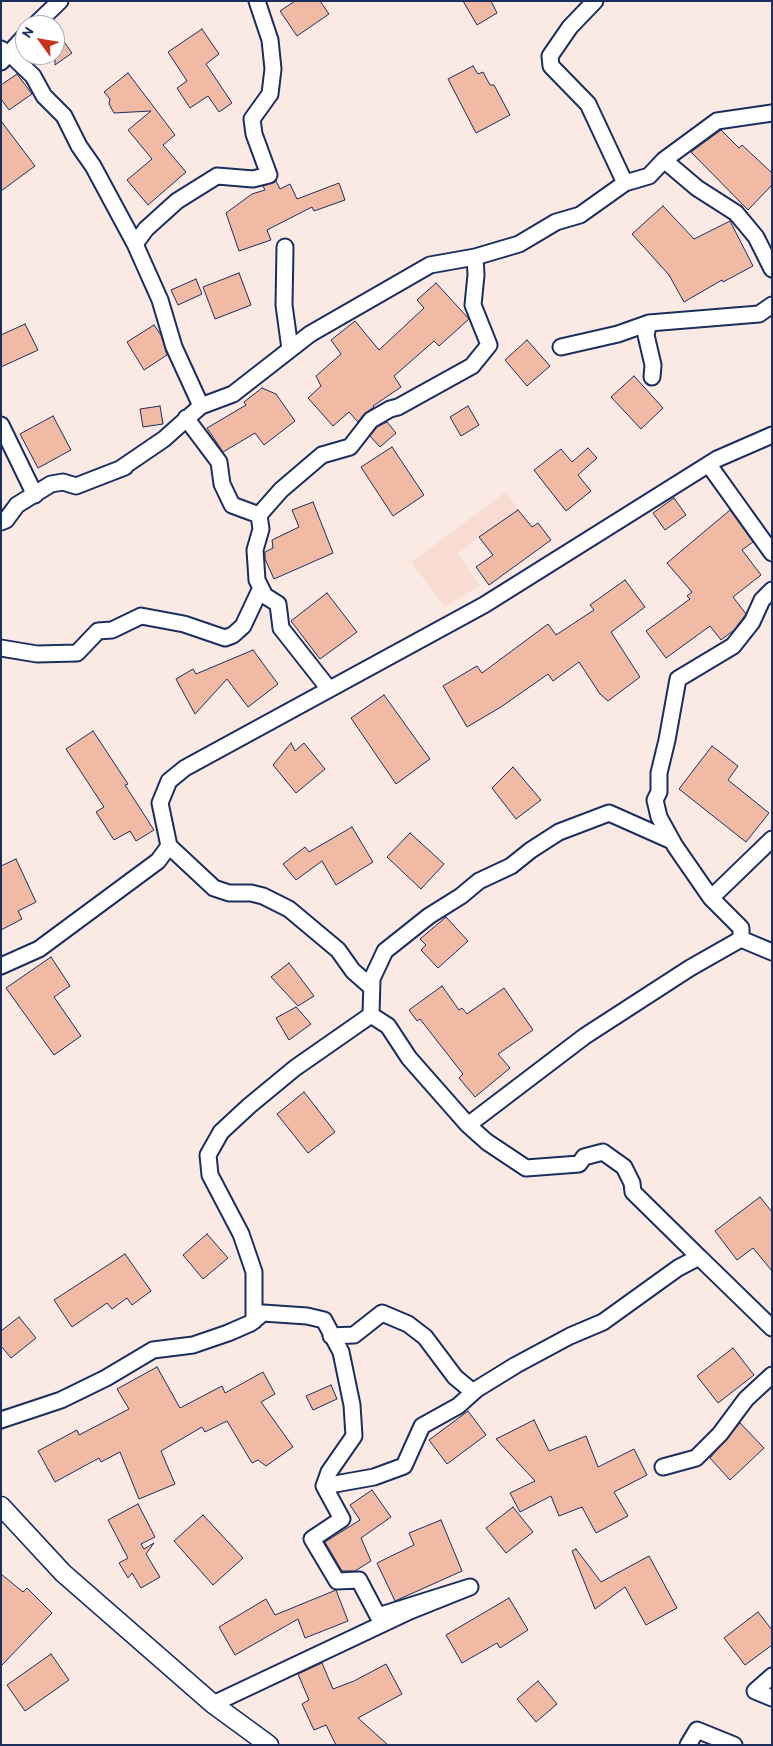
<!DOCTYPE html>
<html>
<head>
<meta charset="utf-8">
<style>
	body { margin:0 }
	#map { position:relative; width:773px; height:1746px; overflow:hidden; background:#fbeae4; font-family:Itim,sans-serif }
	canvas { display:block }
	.frame { position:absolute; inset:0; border:2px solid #1b2f5e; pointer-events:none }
	.north { position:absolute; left:15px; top:15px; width:50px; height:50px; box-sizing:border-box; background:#fff; border:1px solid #a4acbf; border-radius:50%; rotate:302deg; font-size:14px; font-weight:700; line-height:20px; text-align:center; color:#1b2f5e }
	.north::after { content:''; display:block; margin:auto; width:18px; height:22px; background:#c8321e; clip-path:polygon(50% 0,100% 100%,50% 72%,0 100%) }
</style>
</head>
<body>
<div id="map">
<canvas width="773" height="1746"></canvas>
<div class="frame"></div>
<div class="north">N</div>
</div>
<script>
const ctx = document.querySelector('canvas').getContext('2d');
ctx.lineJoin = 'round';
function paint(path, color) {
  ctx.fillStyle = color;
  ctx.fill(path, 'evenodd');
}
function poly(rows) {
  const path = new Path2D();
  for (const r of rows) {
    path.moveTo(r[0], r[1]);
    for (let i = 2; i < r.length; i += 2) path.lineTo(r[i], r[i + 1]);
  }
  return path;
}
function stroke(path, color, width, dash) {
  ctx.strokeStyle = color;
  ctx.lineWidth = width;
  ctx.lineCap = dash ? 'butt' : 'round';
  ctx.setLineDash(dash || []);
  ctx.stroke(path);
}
paint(poly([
	[506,492,518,509,457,553,480,585,445,607,411,562]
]), '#f8dcd1');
const building = poly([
	[295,1,320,1,329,14,297,36,280,11,295,1],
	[463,1,491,1,497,13,477,25,463,1],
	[55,29,72,53,55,65,55,29],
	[202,29,219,54,206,64,232,103,219,112,208,96,190,108,177,88,187,81,168,52,202,29],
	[473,66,478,74,483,72,490,85,494,85,510,115,476,133,448,79,473,66],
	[128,73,175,135,163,145,186,172,148,205,127,180,152,159,128,130,151,111,114,113,109,104,110,99,104,92,128,73],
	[17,74,32,94,9,110,1,99,1,85,17,74],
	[1,121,35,166,1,191,1,121],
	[721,130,739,148,742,145,772,173,772,185,748,210,691,152,721,130],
	[276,181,280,189,290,184,297,199,339,183,345,200,314,211,312,207,267,230,271,240,239,251,226,213,252,194,265,190,263,186,276,181],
	[663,206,694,239,730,221,753,266,723,282,722,280,684,302,669,275,632,234,663,206],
	[239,273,251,305,215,319,203,287,239,273],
	[196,279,202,294,178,305,171,290,196,279],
	[436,283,469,319,439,346,434,341,394,376,401,387,373,406,374,407,364,414,358,422,349,412,333,426,308,398,321,386,316,376,341,354,331,340,355,321,379,350,424,308,417,300,436,283],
	[25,324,38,350,1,367,1,335,25,324],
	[154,325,161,335,167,355,144,370,127,342,154,325],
	[527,340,550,366,527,386,505,360,527,340],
	[634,376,663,408,641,429,611,397,634,376],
	[262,388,276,394,295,421,264,445,255,433,223,452,207,428,246,405,244,402,262,388],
	[160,406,163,424,143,427,140,409,160,406],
	[468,406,479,425,461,436,450,417,468,406],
	[53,416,71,450,38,468,20,434,53,416],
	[387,422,396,433,380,447,370,436,377,427,387,422],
	[392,447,424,495,393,516,361,467,392,447],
	[588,448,597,458,578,475,591,491,566,511,534,470,561,449,572,462,588,448],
	[674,498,686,515,665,530,653,513,674,498],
	[313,502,333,553,274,579,265,559,265,552,273,548,272,540,299,527,292,510,313,502],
	[518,510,532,527,538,523,551,540,489,585,476,567,493,555,479,537,518,510],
	[730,510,753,542,742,550,761,575,733,597,746,614,734,630,721,640,710,626,666,658,646,631,690,599,687,596,692,592,667,563,730,510],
	[625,580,645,607,611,632,640,677,608,701,600,694,579,662,553,681,548,674,501,707,467,727,443,686,477,666,482,673,548,624,556,635,594,610,590,605,625,580],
	[327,593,357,632,320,659,291,621,327,593],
	[253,650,278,684,248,707,227,679,195,714,176,679,193,669,196,674,253,650],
	[384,695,430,759,396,784,351,718,384,695],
	[93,731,128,784,125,785,154,830,136,841,130,831,114,840,96,812,104,807,66,749,93,731],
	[291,743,295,751,304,743,325,769,296,793,273,765,291,743],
	[712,746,738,766,728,780,769,813,746,842,679,789,712,746],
	[513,767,541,800,516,819,492,788,513,767],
	[352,827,373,862,336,885,322,861,296,880,283,864,305,847,309,852,352,827],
	[410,833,444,864,421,889,387,857,410,833],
	[16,859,36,902,18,911,22,919,1,930,1,866,16,859],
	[446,917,468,941,438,968,421,950,426,945,420,939,446,917],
	[51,957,70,986,54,997,81,1036,54,1055,6,988,51,957],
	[289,963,314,996,298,1006,271,977,289,963],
	[442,986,459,1010,462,1008,467,1014,504,988,533,1030,498,1054,510,1068,475,1097,459,1078,463,1074,420,1019,417,1021,409,1010,442,986],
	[296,1007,311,1024,289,1040,276,1018,296,1007],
	[304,1092,335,1132,308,1153,277,1114,304,1092],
	[760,1197,772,1212,772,1271,753,1248,737,1260,715,1231,760,1197],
	[207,1234,228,1258,203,1279,183,1255,207,1234],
	[125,1254,151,1291,132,1305,127,1298,112,1309,107,1303,72,1327,54,1300,125,1254],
	[19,1317,36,1338,11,1358,1,1346,1,1331,19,1317],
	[733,1348,754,1375,718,1403,697,1376,733,1348],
	[157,1367,180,1408,222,1386,225,1393,263,1372,275,1394,261,1402,293,1447,266,1466,258,1460,252,1463,227,1421,205,1432,202,1427,161,1451,175,1484,139,1499,120,1452,101,1462,99,1458,55,1482,38,1451,77,1430,79,1435,129,1409,117,1389,157,1367],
	[331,1385,337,1399,313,1410,306,1396,331,1385],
	[468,1411,486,1435,447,1464,429,1440,468,1411],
	[534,1420,549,1451,586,1436,598,1467,634,1449,647,1475,614,1492,628,1516,596,1533,582,1507,559,1516,551,1496,520,1512,510,1493,535,1481,496,1439,534,1420],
	[740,1423,764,1448,730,1480,710,1458,740,1423],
	[372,1490,391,1517,361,1538,371,1561,355,1571,342,1571,325,1542,360,1520,350,1505,372,1490],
	[138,1504,155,1537,141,1544,144,1549,154,1543,146,1554,160,1577,141,1588,132,1573,128,1578,119,1563,128,1558,108,1520,138,1504],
	[513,1507,533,1532,506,1553,486,1528,513,1507],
	[203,1515,243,1558,213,1585,174,1541,203,1515],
	[441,1520,462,1571,395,1601,377,1563,414,1545,409,1533,441,1520],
	[576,1549,601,1582,649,1556,677,1608,646,1625,625,1587,595,1609,572,1551,576,1549],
	[1,1574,23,1592,27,1588,52,1613,1,1666,1,1574],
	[336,1590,348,1621,305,1638,298,1619,235,1655,219,1627,266,1599,275,1615,336,1590],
	[509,1598,528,1630,500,1648,497,1643,462,1663,446,1635,509,1598],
	[758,1612,772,1630,772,1645,745,1665,724,1638,758,1612],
	[51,1654,69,1680,25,1711,7,1685,51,1654],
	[322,1663,333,1689,354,1681,386,1664,402,1694,358,1718,388,1745,336,1745,326,1725,314,1730,302,1704,309,1700,298,1674,322,1663],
	[538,1681,557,1704,536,1722,517,1699,538,1681]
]);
paint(building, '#f1baa5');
stroke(building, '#1b2f5e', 1);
const minor = poly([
	[595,1,570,27,550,56,551,66,588,104,625,183],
	[35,25,60,1],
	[1,49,10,54,33,76,44,96,64,116,79,146,93,166,135,244],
	[1,62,25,36],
	[664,160,697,188,736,213,756,237,772,269],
	[285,247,284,305,290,349],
	[649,323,646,335,653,365,652,377],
	[561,347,618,334,649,323,759,314,772,305],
	[201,406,233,394,310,334,430,265,475,257,519,244,556,222,580,215,625,183,649,176,664,160,717,121,772,113],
	[186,418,219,462,222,484,232,505,259,515],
	[1,425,35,495],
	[709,465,772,553],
	[120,469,164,439,201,406,174,347,160,300,135,244,146,229,177,201,217,176,253,179,269,175,254,134,252,119,270,94,273,69,270,40,257,1],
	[1,522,6,520,17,505,51,484,63,482,76,486,125,467],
	[265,596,257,580,255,550,261,529,259,515,281,490,322,455,350,447,371,420,390,409,398,407,472,366,489,345,473,305,476,275,475,257],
	[1,648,37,654,77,653,98,631,112,630,141,616,184,624,225,638,233,635,243,626,259,592,278,604,281,628,329,689],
	[169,846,214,888,229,893,251,893,263,896,289,909,338,950,353,971,369,985,385,951,429,916,461,896,479,881,511,866,531,850,559,832,609,813,672,841],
	[711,898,675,846,659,817,655,800,659,792,659,773,667,740,678,679,733,646,752,622,762,600,772,590],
	[741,939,741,928,711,898,772,839],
	[1,966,39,949,158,861,169,846,160,803,169,781,185,768,484,605,717,459,772,435],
	[372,980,371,1015,388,1026,409,1058,468,1125],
	[699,1257,633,1192,632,1183,624,1167,603,1152,584,1157,579,1164,526,1168,487,1142,468,1125,585,1036,690,968,741,939,772,952],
	[254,1321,254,1272,241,1234,210,1175,208,1155,221,1132,249,1106,295,1068,371,1015],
	[331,1336,354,1335,382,1313,408,1324,425,1337,455,1377,473,1392],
	[1,1420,61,1400,106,1378,153,1350,193,1345,228,1333,251,1323,263,1313,307,1316,324,1320,341,1352,352,1405,354,1436,329,1472,324,1486,342,1519,312,1539,337,1581,359,1580,378,1616,470,1587,410,1611,213,1704],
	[663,1467,696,1458,720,1434,746,1399,772,1375],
	[324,1486,374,1477,404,1466,422,1426,458,1406,477,1389,516,1365,570,1336,603,1322,678,1268,699,1257,772,1328],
	[772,1676,755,1691,772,1698],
	[688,1745,697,1730,734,1745]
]);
const tertiary = poly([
	[1,1506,63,1573,213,1704,269,1745]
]);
stroke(minor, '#1b2f5e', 19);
stroke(tertiary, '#1b2f5e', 21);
stroke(minor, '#fff', 15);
stroke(tertiary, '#fff', 18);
</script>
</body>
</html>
